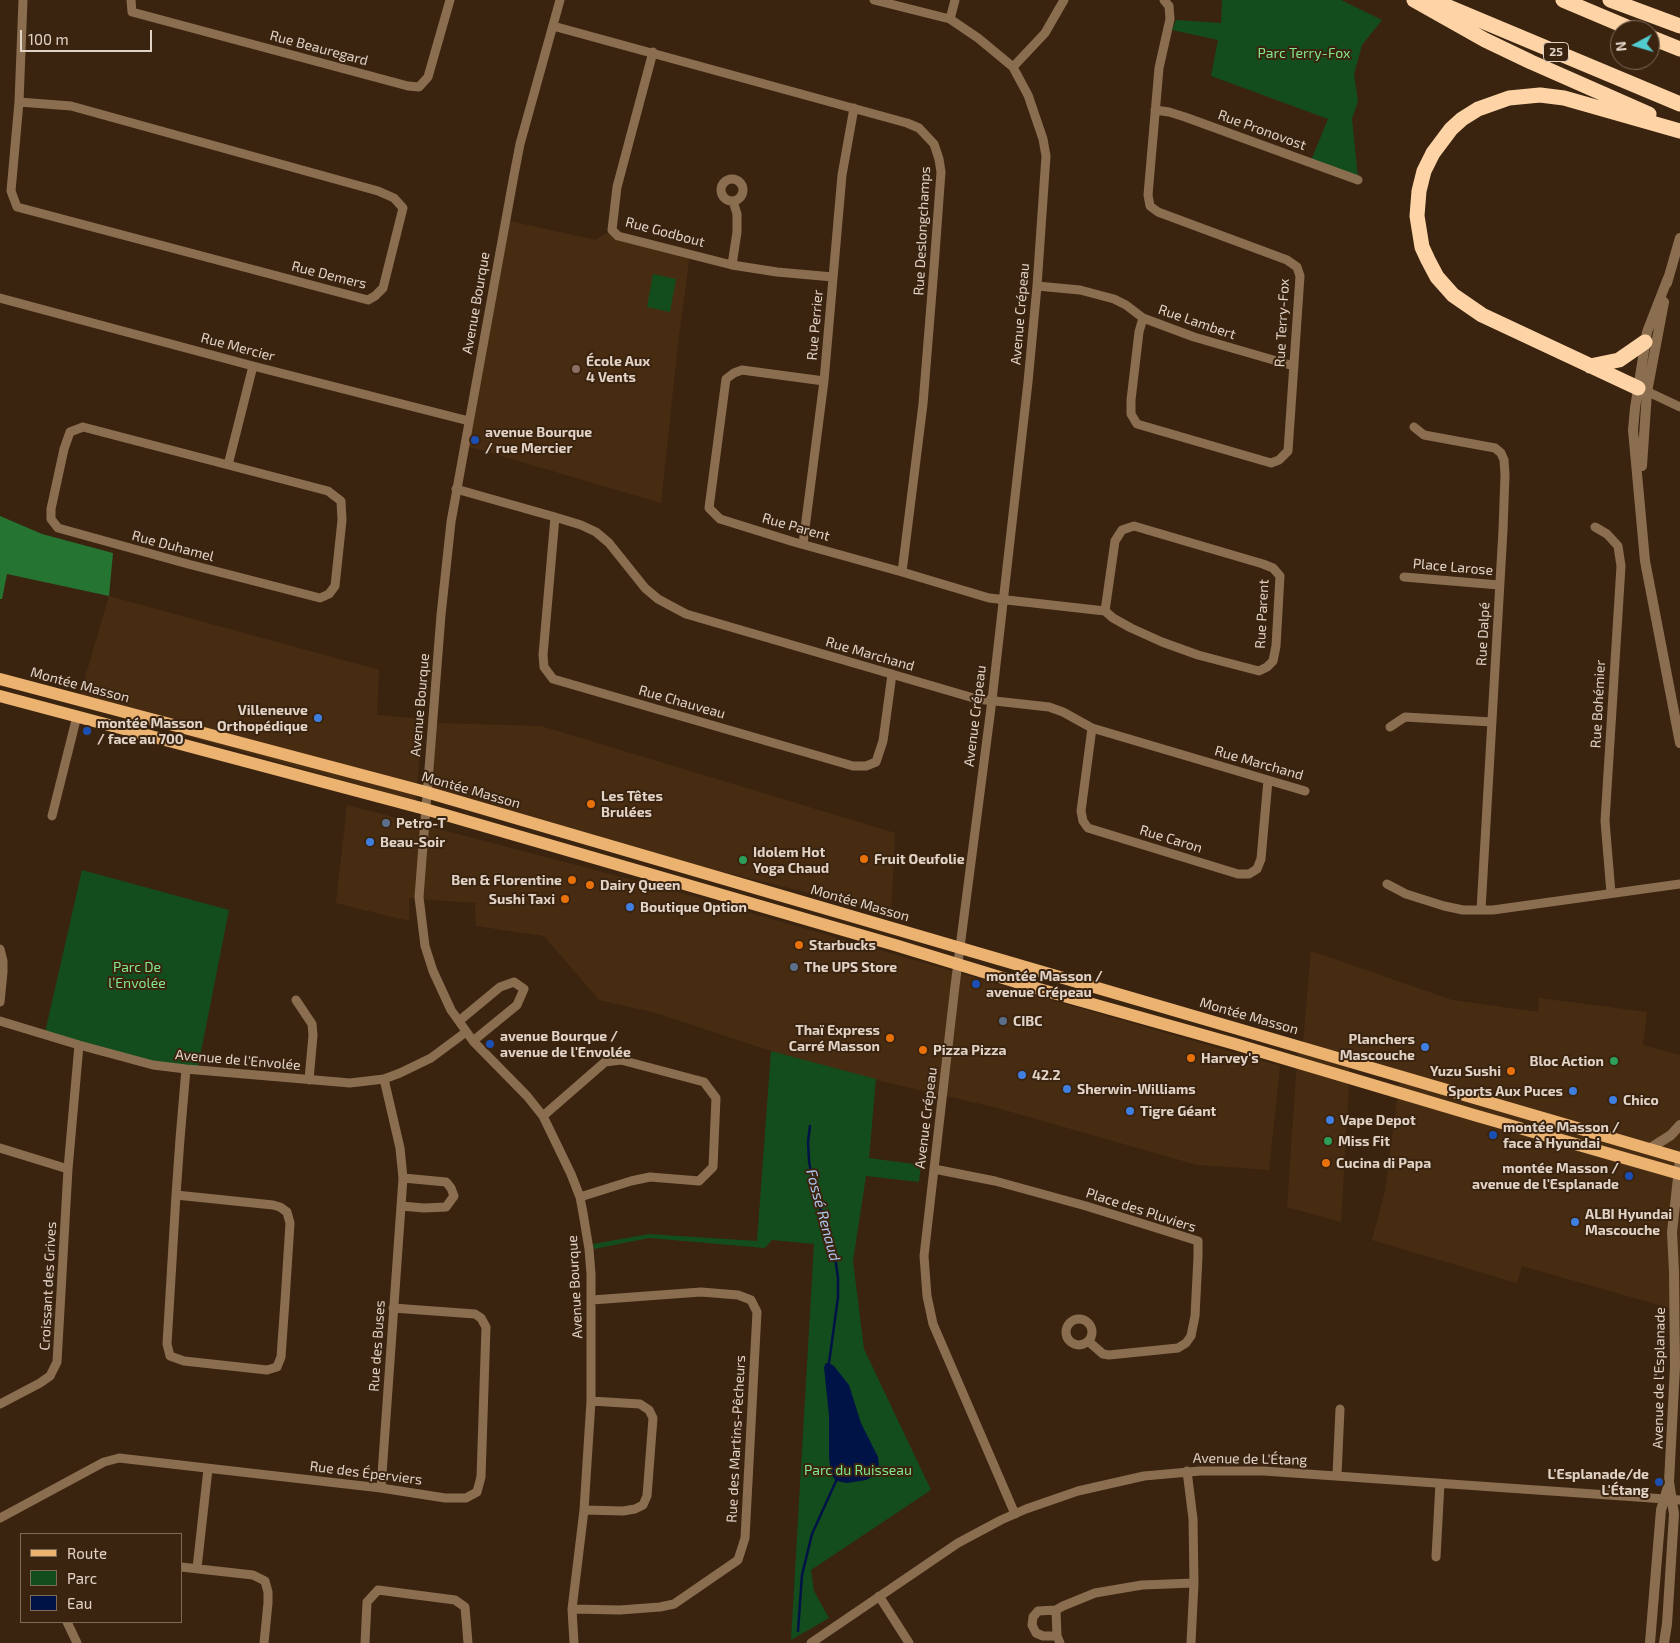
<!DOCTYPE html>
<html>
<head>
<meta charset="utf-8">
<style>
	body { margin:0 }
	#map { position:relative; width:1680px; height:1643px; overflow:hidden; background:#3a2410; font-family:"Exo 2",sans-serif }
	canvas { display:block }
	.legend { position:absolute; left:20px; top:1533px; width:162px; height:90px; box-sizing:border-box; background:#3a2410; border:1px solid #7d6a59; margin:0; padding:6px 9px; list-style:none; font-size:15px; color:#e2d3c7 }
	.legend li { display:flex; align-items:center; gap:10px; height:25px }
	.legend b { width:25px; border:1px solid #7d6a59 }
	.north { position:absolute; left:1610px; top:20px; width:50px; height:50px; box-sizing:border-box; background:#3a2410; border:1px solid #7d6a59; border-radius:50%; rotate:264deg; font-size:14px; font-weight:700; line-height:20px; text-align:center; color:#e2d3c7 }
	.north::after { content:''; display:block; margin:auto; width:18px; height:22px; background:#52cdcf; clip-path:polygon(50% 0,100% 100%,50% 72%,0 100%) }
	.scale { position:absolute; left:20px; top:30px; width:132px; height:22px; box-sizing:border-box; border:2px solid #e2d3c7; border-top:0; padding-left:6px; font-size:15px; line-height:18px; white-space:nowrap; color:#e2d3c7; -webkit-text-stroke:4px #3a2410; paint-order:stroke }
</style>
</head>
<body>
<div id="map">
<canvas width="1680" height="1643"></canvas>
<ul class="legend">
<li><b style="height:6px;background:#ecb270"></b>Route</li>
<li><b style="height:14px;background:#134d1d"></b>Parc</li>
<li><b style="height:14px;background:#001347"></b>Eau</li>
</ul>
<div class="north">N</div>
<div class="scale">100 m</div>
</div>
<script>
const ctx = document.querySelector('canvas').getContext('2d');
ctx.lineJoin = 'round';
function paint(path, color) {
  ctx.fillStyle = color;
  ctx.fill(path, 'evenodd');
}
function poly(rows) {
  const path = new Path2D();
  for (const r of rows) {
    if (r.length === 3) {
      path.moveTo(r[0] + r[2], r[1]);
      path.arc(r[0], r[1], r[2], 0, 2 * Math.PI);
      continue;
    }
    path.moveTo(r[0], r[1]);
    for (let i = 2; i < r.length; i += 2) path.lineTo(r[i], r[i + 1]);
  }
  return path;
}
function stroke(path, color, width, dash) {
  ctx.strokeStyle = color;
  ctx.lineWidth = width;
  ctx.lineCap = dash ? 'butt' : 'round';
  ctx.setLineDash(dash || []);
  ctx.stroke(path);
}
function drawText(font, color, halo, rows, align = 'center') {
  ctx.font = font + ' "Exo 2",sans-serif';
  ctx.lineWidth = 4;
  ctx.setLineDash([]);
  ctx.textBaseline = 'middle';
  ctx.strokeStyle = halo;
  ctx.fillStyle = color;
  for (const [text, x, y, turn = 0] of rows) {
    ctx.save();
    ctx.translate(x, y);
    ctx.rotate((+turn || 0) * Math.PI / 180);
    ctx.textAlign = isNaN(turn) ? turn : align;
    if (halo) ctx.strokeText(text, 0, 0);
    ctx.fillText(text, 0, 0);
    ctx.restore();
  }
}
paint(poly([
	[505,220,595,240,612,230,690,253,678,344,661,503,464,445],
	[109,596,379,670,377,715,422,719,416,801,77,705],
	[436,723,541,726,895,833,891,913,429,800],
	[347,805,675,891,1280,1066,1269,1170,1197,1165,994,1107,885,1082,771,1051,656,1013,599,1000,544,936,476,926,475,903,409,898,409,921,336,903],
	[1311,951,1452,1000,1538,1012,1539,998,1647,1012,1643,1045,1680,1055,1680,1311,1522,1266,1517,1283,1372,1240,1385,1191,1400,1078,1303,1043],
	[1298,1048,1350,1063,1341,1222,1287,1207]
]), '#482c12');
paint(poly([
	[1222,0,1341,0,1382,20,1362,45,1354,74,1358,101,1352,119,1358,178,1310,163,1328,119,1211,76,1218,40,1172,30,1176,20,1221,23],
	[653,274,676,279,670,312,647,307],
	[82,870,229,910,197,1072,44,1037],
	[771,1051,876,1079,869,1158,921,1165,919,1182,866,1176,853,1261,864,1349,931,1490,811,1570,814,1591,829,1618,791,1640,814,1244,772,1240,765,1248,649,1238,594,1249,593,1244,649,1234,757,1241]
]), '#134d1d');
paint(poly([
	[0,516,42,534,113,553,109,596,7,574,2,599,0,599]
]), '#257432');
paint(poly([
	[826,1363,829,1363,834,1366,849,1385,861,1423,878,1457,879,1467,874,1476,866,1480,847,1483,836,1481,831,1474,829,1457,829,1416,824,1367]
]), '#001347');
stroke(poly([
	[810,1126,808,1142,809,1161,814,1190,834,1249,838,1278,838,1297,829,1363],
	[798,1631,802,1575,812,1534,836,1481]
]), '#001347', 2.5);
stroke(poly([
	[131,0,132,12,408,86,419,87,428,77,450,0],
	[560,0,520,144,514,175,451,522,441,615,419,897,425,946,433,971,451,1010,473,1041,527,1096,543,1116,571,1174,580,1197,583,1213,589,1249,591,1274,591,1401,584,1510,572,1609,574,1643],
	[874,0,950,19,978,38,1013,67,1028,95,1043,139,1046,156,1037,286,1028,382,992,700,955,986,924,1256,927,1296,933,1324,1015,1514],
	[950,19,955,0],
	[553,26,907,123,919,128,934,144,939,159,941,172,934,267,923,404,902,572],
	[653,52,617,187,612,230,618,236,732,265,777,272,833,277],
	[1013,67,1045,33,1064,0],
	[19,102,71,106,378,191,394,198,403,208,383,288,375,296,368,300,17,207,11,191,19,102,23,0],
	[1155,110,1169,112,1185,117,1358,180],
	[732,190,11],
	[732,265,737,232,737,214,733,201],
	[1037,286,1080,290,1114,299,1126,305,1143,318,1194,337,1294,366],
	[0,298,253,366,469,421],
	[1143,318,1139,332,1131,400,1131,414,1137,424,1271,463,1279,460,1288,451,1300,276,1297,267,1287,260,1158,212,1150,206,1148,195,1159,68,1170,19,1169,6,1164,0],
	[824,381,742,370,734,373,726,379,709,508,720,519,794,542,902,572,989,598,1105,611,1115,541,1122,530,1134,526,1263,564,1273,568,1280,576,1276,646,1273,661,1267,667,1259,671,1198,655,1162,642,1131,628,1113,618,1105,611],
	[1642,389,1680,407],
	[83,427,328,491,341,501,342,520,335,586,329,594,320,598,188,564,58,528,51,519,51,509,64,449,70,432,83,427],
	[1414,427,1424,435,1495,448,1501,453,1504,460,1505,475,1503,530,1481,910],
	[228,465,253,366],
	[456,489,555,517,581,525,596,532,609,543,645,588,658,599,686,614,977,699,1049,707,1063,712,1092,728,1305,791],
	[555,517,543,655,544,667,553,679,853,766,866,766,876,762,883,741,892,674],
	[1595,527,1607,534,1618,546,1621,566,1605,821,1611,893],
	[803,544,824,381,842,175,854,108],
	[1404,577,1499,585],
	[1390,727,1405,717,1492,722],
	[1092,728,1081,811,1083,821,1088,828,1238,874,1249,874,1257,869,1261,859,1268,780],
	[52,816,77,716],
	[1387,884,1406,894,1444,906,1463,910,1493,910,1680,884],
	[0,949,3,961,3,972,0,1002],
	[296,1000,312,1024,313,1035,309,1080],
	[0,1021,79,1045,153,1065,186,1069,350,1083,384,1079,400,1073,431,1058,466,1032],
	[459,1021,500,987,514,982,524,989,517,1005,473,1041],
	[543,1116,605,1062,621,1060,704,1082,716,1098,713,1167,699,1181,650,1177,631,1181,580,1197],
	[0,1148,68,1169],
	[934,1169,995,1181,1086,1206,1198,1241,1198,1257,1195,1316,1191,1336,1186,1343,1178,1348,1109,1355,1103,1354,1088,1341],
	[176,1195,273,1205,280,1207,287,1212,290,1223,285,1301,281,1357,277,1367,267,1370,184,1361,170,1356,167,1344,176,1195,180,1139,186,1069],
	[401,1206,424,1208,446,1207,454,1196,451,1188,446,1182,403,1178],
	[1079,1332,13],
	[0,1404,40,1383,50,1376,57,1362,68,1169,79,1045],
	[1187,1471,1193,1519,1194,1583,1191,1643],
	[1337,1475,1340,1409],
	[381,1488,403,1178,400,1148,384,1079],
	[584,1510,623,1511,635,1509,643,1505,647,1496,653,1418,649,1410,640,1404,591,1401],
	[0,1518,104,1462,119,1458,381,1488,445,1498,466,1498,477,1492,481,1477,486,1327,481,1318,475,1314,393,1308],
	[1436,1557,1440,1483],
	[181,1567,253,1575,265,1581,268,1592,268,1603,264,1643],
	[197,1568,208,1469],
	[879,1596,909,1643],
	[572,1609,620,1610,660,1607,674,1604,738,1560,745,1538,757,1312,751,1300,738,1295,701,1292,592,1300],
	[1056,1610,1038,1611,1033,1617,1032,1625,1036,1633,1043,1636,1057,1636],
	[67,1622,77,1643],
	[365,1643,367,1602,378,1590,455,1600,465,1607,468,1643],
	[811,1643,958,1543,1001,1520,1026,1509,1078,1491,1144,1476,1200,1471,1264,1471,1680,1500],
	[1060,1643,1057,1636,1056,1610,1063,1606,1095,1593,1142,1585,1194,1583]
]), '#8b6e50', 9);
stroke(poly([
	[1668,278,1647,332,1635,408,1633,430,1645,561,1680,743],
	[1667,283,1680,238],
	[1642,466,1647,392,1664,302],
	[1649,1149,1671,1135,1680,1125],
	[1650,1643,1661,1510,1668,1487],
	[1664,1643,1667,1624,1674,1514,1669,1482,1675,1367,1674,1272,1672,1232,1680,1160]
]), '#8b6e50', 10);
stroke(poly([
	[0,679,426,792,1680,1158],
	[0,696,425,809,895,945,1039,989,1235,1044,1474,1115,1680,1174]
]), '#ecb270', 12);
stroke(poly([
	[1414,0,1485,40,1531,62,1649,114],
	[1432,0,1680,104],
	[1563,0,1634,30],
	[1610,0,1680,26],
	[1650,37,1680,49],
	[1590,366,1619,360,1645,342],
	[1638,388,1482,315,1453,295,1437,277,1428,260,1422,247,1417,216,1419,191,1424,171,1433,153,1451,129,1462,119,1478,109,1509,98,1540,95,1564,98,1680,131]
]), '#fed4a6', 15);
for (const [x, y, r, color] of [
	[576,369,5,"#8d6e63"],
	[475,440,5,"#1a4fb4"],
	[318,718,5,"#3f7fe0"],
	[87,731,5,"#1a4fb4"],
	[591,804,5,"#e8710a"],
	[386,823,5,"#5c6f8a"],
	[370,842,5,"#3f7fe0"],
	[864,859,5,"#e8710a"],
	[743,860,5,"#2e9e5b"],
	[572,880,5,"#e8710a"],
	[590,885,5,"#e8710a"],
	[565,899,5,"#e8710a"],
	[630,907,5,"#3f7fe0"],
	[799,945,5,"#e8710a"],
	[794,967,5,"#5c6f8a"],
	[976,984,5,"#1a4fb4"],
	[1003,1021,5,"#5c6f8a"],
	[890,1038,5,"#e8710a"],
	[490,1044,5,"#1a4fb4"],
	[1425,1047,5,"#3f7fe0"],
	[923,1050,5,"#e8710a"],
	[1191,1058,5,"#e8710a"],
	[1614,1061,5,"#2e9e5b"],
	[1511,1071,5,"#e8710a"],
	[1022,1075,5,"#3f7fe0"],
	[1067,1089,5,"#3f7fe0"],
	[1573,1091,5,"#3f7fe0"],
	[1613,1100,5,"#3f7fe0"],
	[1130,1111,5,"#3f7fe0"],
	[1330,1120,5,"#3f7fe0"],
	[1493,1135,5,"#1a4fb4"],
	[1328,1141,5,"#2e9e5b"],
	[1326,1163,5,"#e8710a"],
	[1629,1176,5,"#1a4fb4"],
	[1575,1222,5,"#3f7fe0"],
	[1659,1482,5,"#1a4fb4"]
]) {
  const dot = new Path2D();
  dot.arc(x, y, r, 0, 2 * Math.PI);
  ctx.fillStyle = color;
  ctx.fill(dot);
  stroke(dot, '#3a2410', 2);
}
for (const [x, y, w] of [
	[1556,52,25]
]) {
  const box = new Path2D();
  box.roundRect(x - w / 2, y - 9.5, w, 19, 4);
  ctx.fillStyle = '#3a2410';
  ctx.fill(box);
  stroke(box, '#e2d3c7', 1);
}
drawText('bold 12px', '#e2d3c7', null, [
	["25",1556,52]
]);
drawText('14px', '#e2d3c7', '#3a2410', [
	["Rue Beauregard",319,48,15],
	["Rue Pronovost",1262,130,20],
	["Rue Deslongchamps",922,231,-87],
	["Rue Godbout",665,232,15],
	["Rue Demers",329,275,14],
	["Avenue Bourque",476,303,-80],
	["Avenue Crépeau",1020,314,-85],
	["Rue Lambert",1197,322,19],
	["Rue Terry-Fox",1282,323,-87],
	["Rue Perrier",815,325,-85],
	["Rue Mercier",238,347,15],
	["Rue Parent",796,527,16],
	["Rue Duhamel",173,546,15],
	["Place Larose",1453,567,5],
	["Rue Parent",1262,614,-87],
	["Rue Dalpé",1483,634,-87],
	["Rue Marchand",870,654,16],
	["Montée Masson",80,685,15],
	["Rue Chauveau",682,702,16],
	["Rue Bohémier",1598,704,-87],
	["Avenue Bourque",420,705,-85],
	["Avenue Crépeau",975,716,-83],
	["Rue Marchand",1259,763,16],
	["Montée Masson",471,790,16],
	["Rue Caron",1171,839,17],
	["Montée Masson",860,903,16],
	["Montée Masson",1249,1016,16],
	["Avenue de l'Envolée",238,1060,5],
	["Avenue Crépeau",926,1118,-83],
	["Place des Pluviers",1141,1210,18],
	["Croissant des Grives",48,1286,-87],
	["Avenue Bourque",575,1287,-93],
	["Rue des Buses",377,1346,-86],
	["Avenue de l'Esplanade",1659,1378,-89],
	["Rue des Martins-Pêcheurs",736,1439,-87],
	["Avenue de L'Étang",1250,1459,1],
	["Rue des Éperviers",366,1473,7]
]);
drawText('14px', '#82e68c', '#3a2410', [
	["Parc Terry-Fox",1304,53],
	["Parc De",137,967],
	["l’Envolée",137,983],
	["Parc du Ruisseau",858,1470]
]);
drawText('bold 14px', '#e2d3c7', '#3a2410', [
	["École Aux",586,361],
	["4 Vents",586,377],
	["avenue Bourque",485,432],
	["/ rue Mercier",485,448],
	["Villeneuve",308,710,"right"],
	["Orthopédique",308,726,"right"],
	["montée Masson",97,723],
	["/ face au 700",97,739],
	["Les Têtes",601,796],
	["Brulées",601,812],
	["Petro-T",396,823],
	["Beau-Soir",380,842],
	["Idolem Hot",753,852],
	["Yoga Chaud",753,868],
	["Fruit Oeufolie",874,859],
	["Ben & Florentine",562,880,"right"],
	["Dairy Queen",600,885],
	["Sushi Taxi",555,899,"right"],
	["Boutique Option",640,907],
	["Starbucks",809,945],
	["The UPS Store",804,967],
	["montée Masson /",986,976],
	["avenue Crépeau",986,992],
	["CIBC",1013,1021],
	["Thaï Express",880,1030,"right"],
	["Carré Masson",880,1046,"right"],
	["avenue Bourque /",500,1036],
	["avenue de l'Envolée",500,1052],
	["Planchers",1415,1039,"right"],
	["Mascouche",1415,1055,"right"],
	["Pizza Pizza",933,1050],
	["Harvey's",1201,1058],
	["Bloc Action",1604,1061,"right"],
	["Yuzu Sushi",1501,1071,"right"],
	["42.2",1032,1075],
	["Sherwin-Williams",1077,1089],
	["Sports Aux Puces",1563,1091,"right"],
	["Chico",1623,1100],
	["Tigre Géant",1140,1111],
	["Vape Depot",1340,1120],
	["montée Masson /",1503,1127],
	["face à Hyundai",1503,1143],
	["Miss Fit",1338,1141],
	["Cucina di Papa",1336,1163],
	["montée Masson /",1619,1168,"right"],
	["avenue de l'Esplanade",1619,1184,"right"],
	["ALBI Hyundai",1585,1214],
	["Mascouche",1585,1230],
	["L'Esplanade/de",1649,1474,"right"],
	["L'Étang",1649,1490,"right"]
], 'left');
drawText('italic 15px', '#adc5ed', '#3a2410', [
	["Fossé Renaud",823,1215,75]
]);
</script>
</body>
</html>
